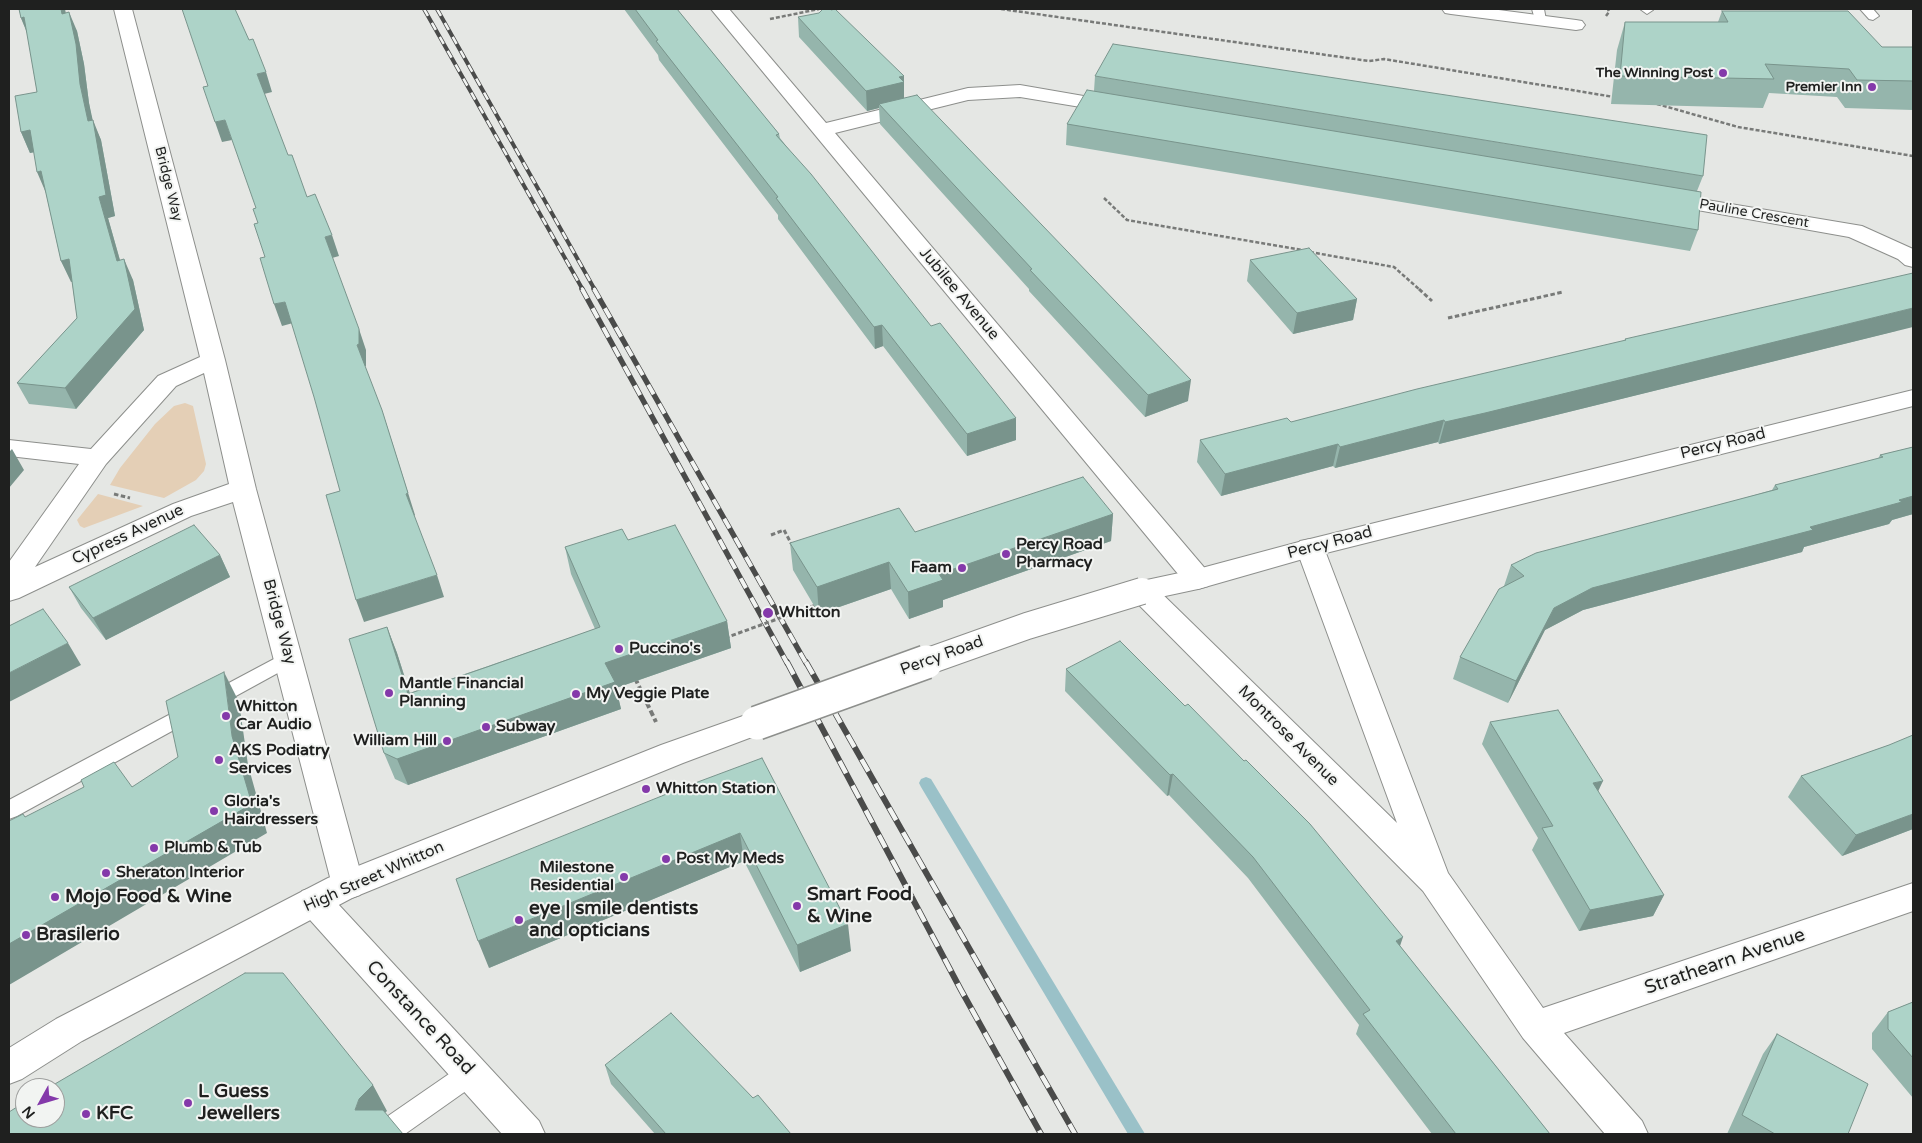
<!DOCTYPE html>
<html>
<head>
<meta charset="utf-8">
<style>
	body { margin:0 }
	#map { position:relative; width:1922px; height:1143px; overflow:hidden; background:#e5e7e4; font-family:"Varela Round",sans-serif }
	canvas { display:block }
	.frame { position:absolute; inset:0; border:10px solid #1f201f; pointer-events:none }
	.north { position:absolute; left:15px; top:1078px; width:50px; height:50px; box-sizing:border-box; background:#f2f4f2; border:1px solid #9e9f9e; border-radius:50%; rotate:231deg; font-size:14px; font-weight:700; line-height:20px; text-align:center; color:#1f201f }
	.north::after { content:''; display:block; margin:auto; width:18px; height:22px; background:#8439aa; clip-path:polygon(50% 0,100% 100%,50% 72%,0 100%) }
</style>
</head>
<body>
<div id="map">
<canvas width="1922" height="1143"></canvas>
<div class="frame"></div>
<div class="north">N</div>
</div>
<script>
const ctx = document.querySelector('canvas').getContext('2d');
ctx.lineJoin = 'round';
function paint(path, color) {
  ctx.fillStyle = color;
  ctx.fill(path, 'evenodd');
}
function poly(rows) {
  const path = new Path2D();
  for (const r of rows) {
    path.moveTo(r[0], r[1]);
    for (let i = 2; i < r.length; i += 2) path.lineTo(r[i], r[i + 1]);
  }
  return path;
}
function stroke(path, color, width, dash) {
  ctx.strokeStyle = color;
  ctx.lineWidth = width;
  ctx.lineCap = dash ? 'butt' : 'round';
  ctx.setLineDash(dash || []);
  ctx.stroke(path);
}
function drawText(font, color, halo, rows, align = 'center') {
  ctx.font = font + ' "Varela Round",sans-serif';
  ctx.lineWidth = 4;
  ctx.setLineDash([]);
  ctx.textBaseline = 'middle';
  ctx.strokeStyle = halo;
  ctx.fillStyle = color;
  for (const [text, x, y, turn = 0] of rows) {
    ctx.save();
    ctx.translate(x, y);
    ctx.rotate((+turn || 0) * Math.PI / 180);
    ctx.textAlign = isNaN(turn) ? turn : align;
    if (halo) ctx.strokeText(text, 0, 0);
    ctx.fillText(text, 0, 0);
    ctx.restore();
  }
}
paint(poly([
	[185,403,193,406,206,464,204,471,196,480,164,498,110,485,120,468,155,424,174,406],
	[98,494,143,506,84,528,80,526,77,520]
]), '#e4cfb6');
paint(poly([
	[926,777,931,779,1145,1134,1128,1134,921,787,919,783,921,779,926,777]
]), '#9ac1c8');
const service = poly([
	[1532,9,1544,9,1546,20,1544,23,1536,23,1532,9],
	[1640,9,1652,9,1653,10,1647,14,1640,9],
	[1860,9,1873,9,1879,16,1873,20,1869,19,1860,9],
	[289,651,296,653,299,658,296,663,17,816,9,819,9,800,289,651],
	[471,1061,480,1065,483,1073,480,1081,405,1134,371,1134,375,1125,462,1065,471,1061]
]);
const minor = poly([
	[114,9,132,9,225,360,256,489,364,885,360,895,348,899,336,895,332,885,233,502,191,516,19,598,9,601,9,562,79,464,9,456,9,440,91,449,158,376,200,357,114,9],
	[204,373,229,484,173,504,35,567,106,464,176,386,204,373],
	[711,9,729,9,826,123,968,88,1020,85,1124,103,1127,107,1124,111,1117,113,1020,97,968,100,835,133,1208,572,1212,579,1208,586,1198,589,1188,586,711,9],
	[1442,9,1491,9,1576,20,1582,21,1585,25,1582,29,1576,30,1451,14,1445,13,1442,9],
	[1665,193,1862,226,1913,249,1913,267,1905,265,1898,259,1849,237,1658,203,1654,199,1658,195,1665,193],
	[1310,539,1320,541,1324,548,1448,873,1543,1008,1913,883,1913,911,1564,1033,1642,1121,1648,1134,1605,1134,1523,1038,1423,891,1132,598,1128,591,1132,584,1142,581,1152,584,1397,823,1296,548,1300,541,1310,539],
	[314,887,326,891,539,1121,545,1134,502,1134,302,911,297,901,302,891,314,887]
]);
const tertiary = poly([
	[1913,390,1913,406,1310,557,1198,589,1142,601,1132,598,1128,591,1132,584,1142,581,1198,569,1310,539,1913,390],
	[757,711,768,715,772,723,768,731,683,763,352,898,82,1041,22,1079,9,1084,9,1048,56,1019,328,878,661,745,757,711]
]);
stroke(service, '#8d8f8c', 2);
stroke(minor, '#8d8f8c', 2);
stroke(tertiary, '#8d8f8c', 2);
stroke(poly([
	[1001,9,1369,61,1384,59,1614,97],
	[1606,16,1609,12,1608,9],
	[770,19,819,9],
	[1657,104,1738,127,1913,156],
	[1104,198,1127,220,1302,250],
	[1310,252,1394,267,1420,290]
]), '#787a78', 2.5, [4, 2]);
stroke(poly([
	[1419,289,1432,301],
	[1448,318,1563,292],
	[114,494,130,498],
	[771,535,784,530,792,545]
]), '#787a78', 3, [4.5, 2.5]);
stroke(poly([
	[635,678,656,722]
]), '#787a78', 4, [6, 3]);
paint(service, '#fff');
paint(minor, '#fff');
paint(tertiary, '#fff');
const railFar2 = poly([
	[424,9,583,290],
	[437,9,595,290]
]);
const railFar1 = poly([
	[582,289,787,663],
	[594,289,806,663]
]);
const rail = poly([
	[787,662,961,990,1041,1134],
	[806,662,1075,1134]
]);
stroke(railFar2, '#4a4b4a', 4);
stroke(railFar1, '#4a4b4a', 5.5);
stroke(rail, '#4a4b4a', 6);
stroke(railFar2, '#f2f4f2', 2.5, [8]);
stroke(railFar1, '#f2f4f2', 4, [11]);
stroke(rail, '#f2f4f2', 4.5, [14]);
const tertiaryBridgeFar1 = poly([
	[923,663,1027,626,1142,591]
]);
const tertiaryBridge = poly([
	[757,723,926,662]
]);
stroke(tertiaryBridgeFar1, '#8d8f8c', 28, []);
stroke(tertiaryBridge, '#8d8f8c', 36, []);
stroke(poly([
	[725,638,816,605]
]), '#787a78', 3, [4.5, 2.5]);
stroke(tertiaryBridgeFar1, '#fff', 26);
stroke(tertiaryBridge, '#fff', 33);
paint(poly([
	[19,9,65,9,65,13,77,31,84,64,89,103,92,120,101,140,115,216,108,218,120,260,133,280,144,330,76,409,29,404,17,383,77,318,72,282,61,261,45,189,34,152,30,153,21,132,37,92,27,33,21,18],
	[624,9,677,9,779,134,780,138,1016,440,967,456,883,346,875,349,778,219,778,215,659,60,658,55],
	[1722,11,1882,47,1913,47,1913,110,1845,108,1837,97,1769,93,1763,108,1611,104,1617,50,1625,22,1718,22],
	[798,17,904,76,904,98,1188,401,1145,417,1029,291,1029,289,880,124,879,108,867,111,799,37],
	[1095,76,1703,176,1697,191,1698,230,1690,251,1066,145,1067,124,1094,91],
	[1250,260,1357,299,1353,320,1293,334,1247,281],
	[1896,331,1479,434,1439,444,1438,442,1335,468,1333,466,1221,496,1197,462,1200,440,1291,422,1624,341,1625,339],
	[1913,447,1913,514,1892,520,1889,524,1804,547,1802,552,1583,610,1545,630,1508,703,1453,679,1460,657,1504,586,1511,565,1772,490,1775,485,1878,459,1880,455],
	[1113,514,1111,541,943,600,943,607,909,619,891,589,819,614,793,570,790,543],
	[628,540,727,621,731,648,616,688,621,709,408,785,395,779,384,753,387,627,397,653,410,693,595,629,571,574,565,547],
	[220,555,230,577,106,640,81,608,69,587],
	[1066,669,1400,946,1550,1134,1432,1134,1356,1034,1359,1025,1248,878,1169,795,1167,796,1065,691],
	[1490,722,1598,792,1664,895,1653,916,1579,931,1532,850,1538,838,1482,744],
	[1889,745,1913,829,1842,856,1788,797,1801,776],
	[762,758,851,951,800,972,744,861,489,968],
	[1913,1002,1913,1098,1872,1049,1872,1033,1888,1012],
	[1777,1034,1848,1134,1727,1134,1763,1054],
	[605,1065,753,1098,791,1134,655,1134,611,1084]
]), '#95b5ac');
paint(poly([
	[61,9,65,9,70,33,62,14],
	[69,12,77,31,84,64,89,103,94,126,93,120,101,140,115,216,108,218,126,282,117,261,99,197,88,121,80,84],
	[24,17,29,37,21,18],
	[266,72,272,92,264,94,257,74],
	[904,76,904,102,879,104,879,108,867,111,866,91,899,77],
	[225,120,232,140,222,142,215,122],
	[30,130,40,151,30,153,21,132],
	[41,171,46,193,37,172],
	[332,235,339,256,332,258,325,237],
	[69,259,79,280,71,282,61,261],
	[124,259,133,280,144,330,76,409,65,388],
	[1357,299,1353,320,1293,334,1297,313],
	[285,302,293,323,282,326,274,304],
	[1913,308,1913,327,1439,444,1445,422],
	[882,325,883,346,875,349,874,327],
	[359,329,366,350,366,366,364,366,357,345],
	[1191,380,1188,401,1145,417,1148,395],
	[382,410,415,515,414,516,406,494],
	[1016,418,1016,440,967,456,967,434],
	[1444,420,1438,442,1335,468,1340,447],
	[1338,444,1333,466,1221,496,1225,474],
	[12,449,24,470,9,488,9,452],
	[1913,496,1913,514,1892,520,1889,524,1804,547,1802,552,1583,610,1545,630,1508,703,1516,681,1554,608,1592,588,1810,527],
	[1113,514,1111,541,943,600,943,607,909,619,908,592,939,574],
	[220,555,230,577,106,640,93,618],
	[889,562,891,589,819,614,817,587],
	[437,575,444,597,364,622,356,600],
	[727,621,731,648,616,688,621,709,408,785,397,759,605,663],
	[387,627,397,653,418,720,408,694],
	[68,643,81,665,9,702,9,673],
	[224,672,239,702,248,765,267,833,9,985,9,944,232,736],
	[1173,774,1169,795,1167,796,1170,775],
	[1603,781,1593,802,1593,783],
	[1913,814,1913,829,1842,856,1856,835],
	[740,833,744,861,489,968,478,941],
	[1664,895,1653,916,1579,931,1590,910],
	[848,924,851,951,800,972,797,945],
	[1403,937,1396,958,1396,941],
	[373,1085,387,1111,373,1124,355,1110,359,1099]
]), '#79948c');
const building = poly([
	[19,9,61,9,62,14,69,12,76,44,80,84,88,121,93,120,106,195,99,197,117,261,124,259,135,309,65,388,17,383,77,318,69,259,61,261,41,171,37,172,30,130,21,132,15,96,37,92,24,17,21,18,19,9],
	[182,9,235,9,249,40,253,39,266,72,257,74,288,155,292,155,307,197,315,194,332,235,325,237,359,329,359,344,357,345,382,410,408,493,406,494,437,575,356,600,326,495,340,491,314,397,285,302,274,304,260,258,265,257,254,224,258,223,253,209,256,208,225,120,215,122,203,87,208,86,182,9],
	[635,9,677,9,779,134,776,135,811,174,931,326,940,323,1016,418,967,434,882,325,874,327,776,198,778,197,656,41,658,40,635,9],
	[823,9,830,9,831,10,835,9,904,76,899,77,904,82,866,91,798,17,819,13,823,9],
	[1722,11,1848,11,1882,47,1913,47,1913,81,1857,80,1849,69,1765,64,1774,79,1620,76,1625,22,1728,22,1722,11],
	[1113,44,1707,135,1703,176,1095,76,1113,44],
	[1087,90,1701,192,1698,230,1067,124,1087,90],
	[917,95,1191,380,1148,395,1030,270,1032,269,879,104,917,95],
	[1309,248,1357,299,1297,313,1250,260,1309,248],
	[1913,273,1913,308,1485,413,1445,422,1444,420,1340,447,1338,444,1225,474,1200,440,1287,418,1291,422,1417,389,1626,340,1625,339,1913,273],
	[1913,447,1913,496,1899,500,1902,502,1810,527,1813,530,1592,588,1554,608,1516,681,1460,657,1499,589,1524,576,1511,565,1536,553,1778,489,1775,485,1883,457,1880,455,1913,447],
	[1083,477,1113,514,939,574,943,580,908,592,889,562,817,587,790,543,899,508,915,532,1083,477],
	[194,525,220,555,93,618,69,587,194,525],
	[675,525,727,621,605,663,615,682,397,759,384,753,349,639,387,627,408,694,487,667,600,627,565,547,622,529,628,540,675,525],
	[43,609,68,643,9,673,9,626,43,609],
	[1120,641,1185,706,1188,704,1244,761,1246,760,1310,824,1403,937,1396,941,1550,1134,1456,1134,1363,1014,1370,1010,1253,857,1173,774,1170,775,1066,669,1120,641],
	[224,672,232,736,252,804,9,944,9,821,23,814,25,817,84,787,81,780,114,762,132,787,178,757,166,701,224,672],
	[1558,710,1603,781,1593,783,1664,895,1590,910,1542,828,1553,826,1490,722,1558,710],
	[1913,735,1913,814,1856,835,1801,776,1889,745,1913,735],
	[762,758,848,924,797,945,740,833,478,941,456,879,679,789,762,758],
	[245,973,283,973,373,1085,359,1099,355,1110,383,1110,403,1134,9,1134,9,1112,25,1102,25,1118,55,1118,55,1088,48,1088,245,973],
	[1913,1002,1913,1058,1888,1029,1888,1012,1913,1002],
	[671,1013,753,1098,758,1095,791,1134,666,1134,605,1065,671,1013],
	[1777,1034,1868,1084,1848,1134,1775,1134,1742,1115,1777,1034]
]);
paint(building, '#add3c8');
stroke(building, '#79948c', 1);
for (const [x, y, r, color] of [
	[1723,73,5,"#8439aa"],
	[1872,87,5,"#8439aa"],
	[1006,554,5,"#8439aa"],
	[962,568,5,"#8439aa"],
	[768,613,6,"#8439aa"],
	[619,649,5,"#8439aa"],
	[389,693,5,"#8439aa"],
	[576,694,5,"#8439aa"],
	[226,716,5,"#8439aa"],
	[486,727,5,"#8439aa"],
	[447,741,5,"#8439aa"],
	[219,760,5,"#8439aa"],
	[646,789,5,"#8439aa"],
	[214,811,5,"#8439aa"],
	[154,848,5,"#8439aa"],
	[666,859,5,"#8439aa"],
	[106,873,5,"#8439aa"],
	[624,877,5,"#8439aa"],
	[55,897,5,"#8439aa"],
	[797,906,5,"#8439aa"],
	[519,920,5,"#8439aa"],
	[26,935,5,"#8439aa"],
	[188,1103,5,"#8439aa"],
	[86,1114,5,"#8439aa"]
]) {
  const dot = new Path2D();
  dot.arc(x, y, r, 0, 2 * Math.PI);
  ctx.fillStyle = color;
  ctx.fill(dot);
  stroke(dot, '#f2f4f2', 2);
}
drawText('bold 14px', '#1f201f', '#f2f4f2', [
	["The Winning Post",1713,73],
	["Premier Inn",1862,87]
], 'right');
drawText('14px', '#1f201f', '#f2f4f2', [
	["Bridge Way",168,184,76],
	["Pauline Crescent",1754,214,10]
]);
drawText('16px', '#1f201f', '#f2f4f2', [
	["Jubilee Avenue",959,294,50],
	["Percy Road",1723,444,-14],
	["Cypress Avenue",128,535,-25],
	["Percy Road",1330,543,-15],
	["Bridge Way",279,622,75],
	["Percy Road",942,656,-20],
	["Montrose Avenue",1288,736,45],
	["High Street Whitton",374,877,-24]
]);
drawText('bold 16px', '#1f201f', '#f2f4f2', [
	["Percy Road",1016,545],
	["Pharmacy",1016,563],
	["Faam",952,568,"right"],
	["Whitton",779,613],
	["Puccino's",629,649],
	["Mantle Financial",399,684],
	["Planning",399,702],
	["My Veggie Plate",586,694],
	["Whitton",236,707],
	["Car Audio",236,725],
	["Subway",496,727],
	["William Hill",437,741,"right"],
	["AKS Podiatry",229,751],
	["Services",229,769],
	["Whitton Station",656,789],
	["Gloria's",224,802],
	["Hairdressers",224,820],
	["Plumb & Tub",164,848],
	["Post My Meds",676,859],
	["Milestone",614,868,"right"],
	["Residential",614,886,"right"],
	["Sheraton Interior",116,873]
], 'left');
drawText('bold 19px', '#1f201f', '#f2f4f2', [
	["Smart Food",807,895],
	["& Wine",807,917],
	["Mojo Food & Wine",65,897],
	["eye | smile dentists",529,909],
	["and opticians",529,931],
	["Brasilerio",36,935],
	["L Guess",198,1092],
	["Jewellers",198,1114],
	["KFC",96,1114]
], 'left');
drawText('19px', '#1f201f', '#f2f4f2', [
	["Strathearn Avenue",1725,962,-19],
	["Constance Road",420,1018,47]
]);
</script>
</body>
</html>
